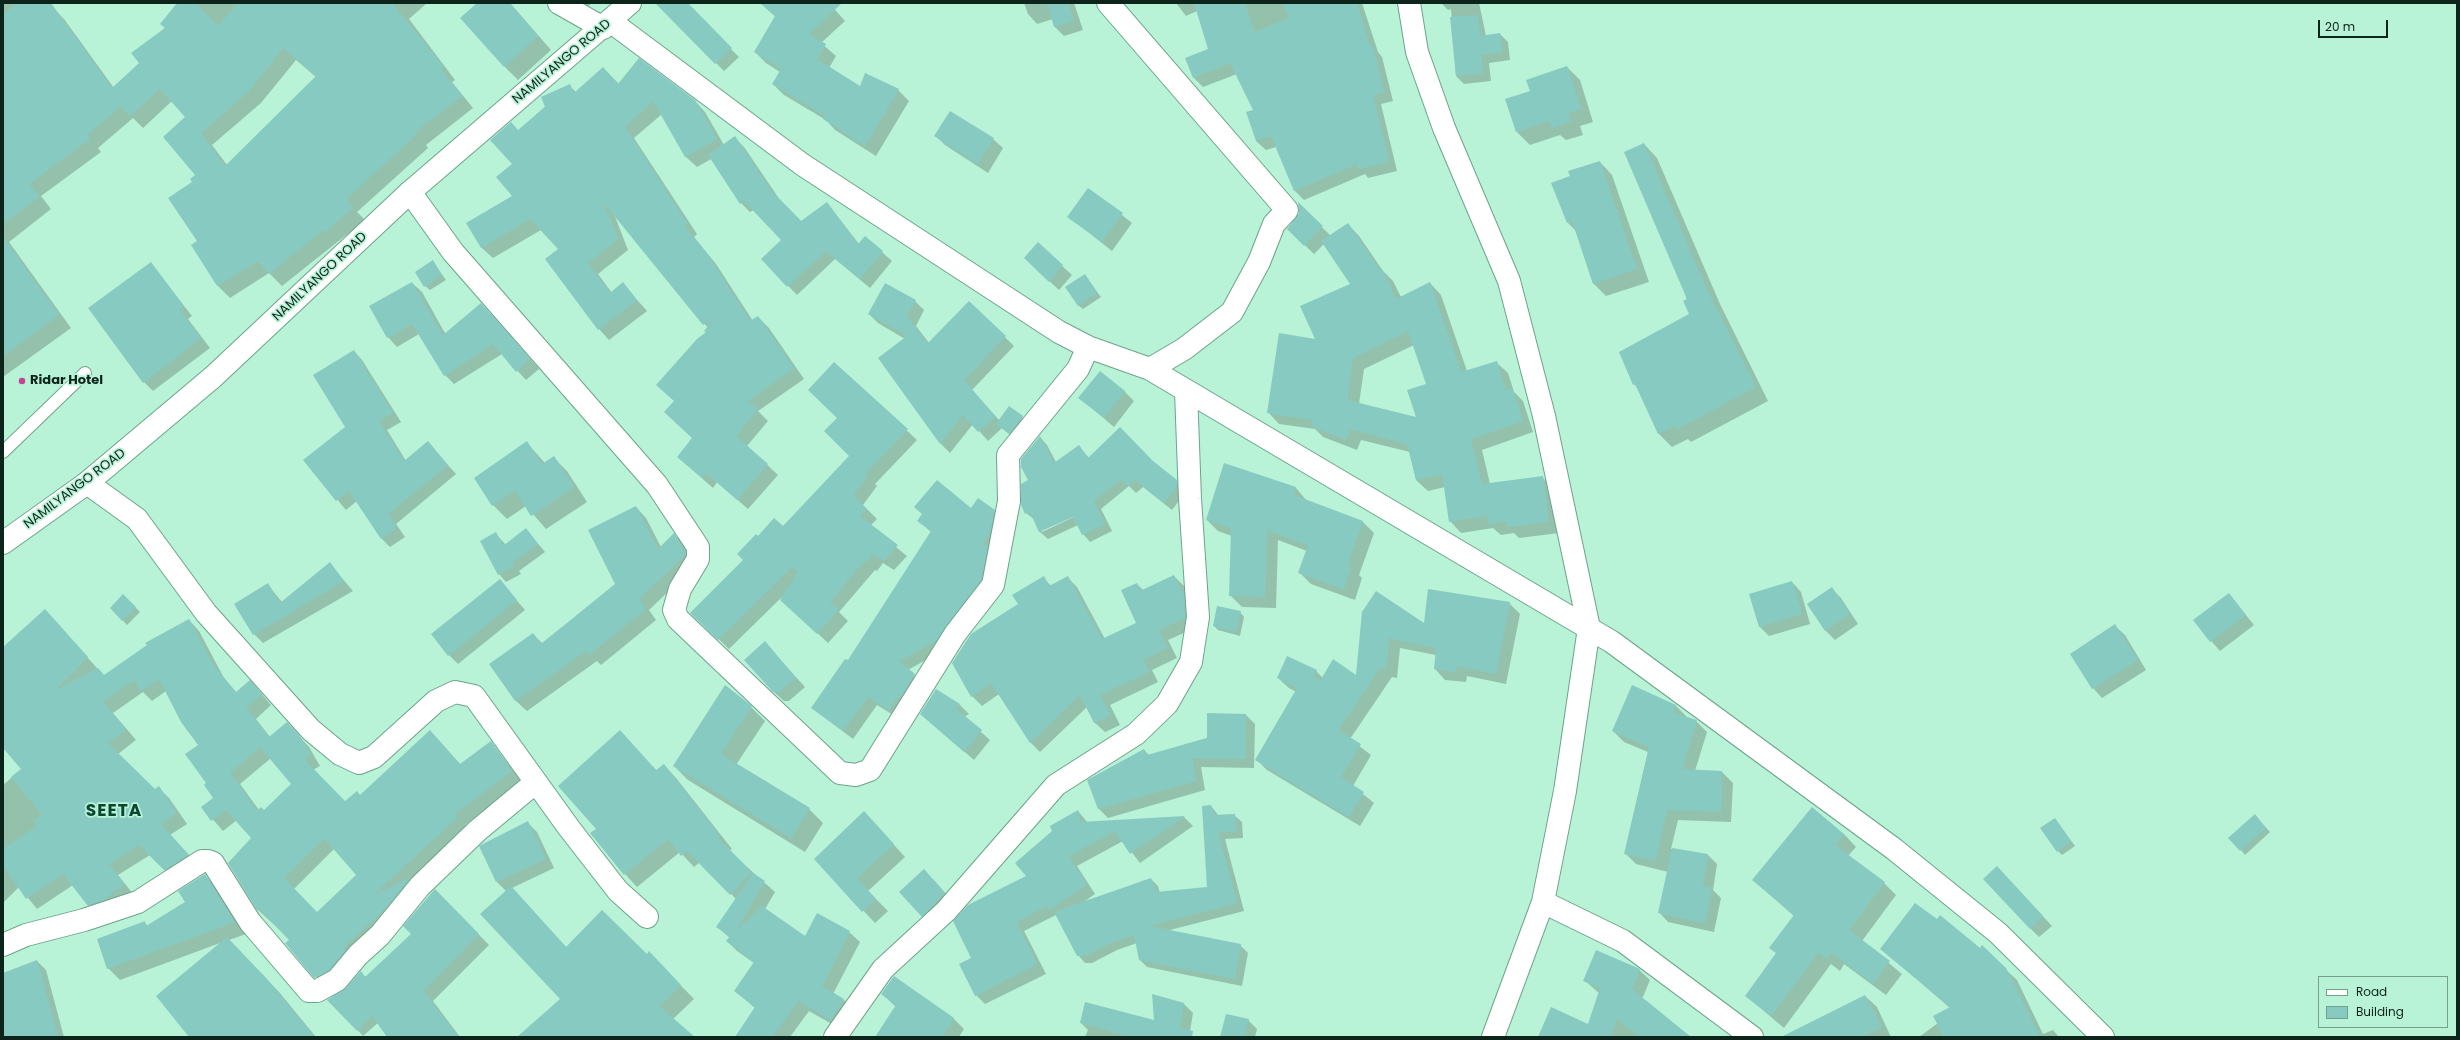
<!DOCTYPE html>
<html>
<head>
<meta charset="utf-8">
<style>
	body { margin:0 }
	#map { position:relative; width:2460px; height:1040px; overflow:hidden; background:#b8f2d7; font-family:Poppins,sans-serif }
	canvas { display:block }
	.frame { position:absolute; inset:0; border:4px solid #0d241b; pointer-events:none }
	.legend { position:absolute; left:2318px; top:976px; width:130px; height:52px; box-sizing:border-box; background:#b8f2d7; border:1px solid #74a08c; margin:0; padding:5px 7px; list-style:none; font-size:12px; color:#0d241b }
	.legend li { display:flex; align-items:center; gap:8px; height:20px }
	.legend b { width:20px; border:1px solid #74a08c }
	.scale { position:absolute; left:2318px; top:20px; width:70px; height:18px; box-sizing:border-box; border:2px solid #0d241b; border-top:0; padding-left:5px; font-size:12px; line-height:14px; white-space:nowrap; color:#0d241b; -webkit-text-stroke:3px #b8f2d7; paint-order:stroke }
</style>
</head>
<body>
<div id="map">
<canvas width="2460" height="1040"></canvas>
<div class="frame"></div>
<ul class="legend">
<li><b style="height:5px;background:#fff"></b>Road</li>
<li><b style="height:11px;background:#87cac1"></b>Building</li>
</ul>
<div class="scale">20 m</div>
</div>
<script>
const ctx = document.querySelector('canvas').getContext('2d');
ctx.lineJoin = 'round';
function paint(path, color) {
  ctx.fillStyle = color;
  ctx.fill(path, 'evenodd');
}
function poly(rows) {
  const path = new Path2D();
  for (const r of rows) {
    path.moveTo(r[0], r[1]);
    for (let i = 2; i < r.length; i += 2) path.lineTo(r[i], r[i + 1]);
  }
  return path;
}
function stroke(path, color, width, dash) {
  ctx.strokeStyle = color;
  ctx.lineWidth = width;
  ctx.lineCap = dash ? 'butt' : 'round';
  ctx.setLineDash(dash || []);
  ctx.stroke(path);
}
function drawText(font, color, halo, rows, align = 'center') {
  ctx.font = font + ' Poppins,sans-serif';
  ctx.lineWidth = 3.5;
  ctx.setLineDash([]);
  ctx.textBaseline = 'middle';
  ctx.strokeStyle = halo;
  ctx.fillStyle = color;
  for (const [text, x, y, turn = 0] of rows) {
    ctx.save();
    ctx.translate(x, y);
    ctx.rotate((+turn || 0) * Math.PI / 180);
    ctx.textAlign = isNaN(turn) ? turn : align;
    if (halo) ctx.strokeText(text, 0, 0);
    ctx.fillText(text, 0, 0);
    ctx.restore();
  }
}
paint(poly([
	[3,3,41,3,52,7,64,19,114,88,140,63,182,3,427,3,409,19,455,80,452,82,473,108,426,145,428,148,357,212,365,220,282,286,269,273,230,298,218,286,192,245,198,241,193,182,197,175,186,117,172,101,143,128,133,118,98,148,101,152,41,196,51,209,9,242,71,328,3,377],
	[296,60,316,77,227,165,212,145,261,103],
	[478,3,510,3,551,50,518,80,504,66],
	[574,3,592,3,586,8],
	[684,3,739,57,724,71,657,4],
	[760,3,829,3,845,21,821,43,836,56,829,68,860,87,898,90,909,101,876,156,835,130,826,120,784,95,773,84,780,72,766,63,755,52,776,17],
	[1024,3,1074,3,1083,30,1064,36,1055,27,1053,19,1037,24,1028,14],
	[1176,3,1362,3,1378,52,1382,57,1393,101,1381,104,1397,171,1368,178,1365,174,1304,200,1295,191,1276,147,1266,150,1256,141,1255,111,1237,74,1203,87,1194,78,1210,49,1197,11,1186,16],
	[1441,3,1479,3,1486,36,1500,34,1508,42,1510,60,1489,63,1491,81,1464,84,1456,76,1451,9,1448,10],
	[1567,67,1580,80,1593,122,1580,126,1583,135,1566,140,1560,135,1530,145,1517,132,1531,92],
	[603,68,619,84,694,100,705,112,724,145,735,138,744,147,780,200,802,222,827,203,859,244,865,237,892,261,870,288,835,259,797,295,762,259,783,240,754,210,750,212,741,203,711,159,697,167,686,157,662,114,634,138,697,234,694,237,716,264,753,321,758,317,769,328,804,379,758,411,768,421,747,446,778,475,748,509,717,482,713,488,678,457,693,438,675,402,708,328,614,214,628,250,598,274,612,293,623,284,647,311,609,340,599,329,560,249,541,230,493,258,482,248,468,224,514,196,513,164,518,131,569,85,576,92],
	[951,112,993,139,1003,148,988,173,945,145,936,136],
	[1644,144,1657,158,1720,304,1768,401,1691,442,1688,439,1672,447,1659,434,1638,388,1634,384,1691,315],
	[1600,162,1612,175,1649,282,1606,296,1593,283,1576,231,1568,223],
	[1089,189,1132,223,1112,251,1069,217],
	[1299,205,1331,236,1348,224,1359,236,1383,271,1393,281,1401,297,1430,283,1441,295,1467,371,1496,362,1508,373,1514,392,1523,401,1533,432,1482,450,1490,484,1542,477,1554,489,1559,533,1519,538,1514,533,1501,535,1493,528,1461,533,1450,521,1445,487,1428,491,1416,480,1410,452,1361,440,1357,450,1323,437,1315,429,1279,424,1268,412,1317,340,1351,284,1324,244,1314,254,1288,229,1300,214],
	[1414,345,1427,385,1417,419,1359,404,1364,369],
	[1038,244,1072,275,1059,290,1034,267],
	[433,262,446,280,430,290,425,286],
	[151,264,192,316,188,319,210,348,153,391,144,382],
	[1085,276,1101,297,1083,309,1078,305],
	[412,283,422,292,446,335,491,314,539,369,526,380,502,354,454,384,445,375,419,334,397,347,388,337,371,307],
	[915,301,924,310,916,326,929,343,969,302,1014,346,972,390,999,420,1009,407,1027,421,1014,437,1002,428,988,441,973,424,950,453,941,444,879,358,905,339,878,323,869,314],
	[354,351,362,360,401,422,387,430,406,461,428,443,456,474,396,524,405,537,390,547,381,538,357,501,346,510,305,461,346,427],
	[834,363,917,440,875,484,877,486,863,505,877,519,870,526,907,556,894,570,883,563,877,571,875,570,839,612,848,621,828,643,792,610,784,595,729,649,701,622,758,538,783,528,851,456,838,418],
	[1124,391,1134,401,1114,427,1080,398],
	[1040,437,1047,445,1056,462,1079,446,1089,458,1154,463,1176,481,1184,489,1184,494,1172,510,1143,487,1136,493,1129,486,1101,509,1112,531,1090,542,1083,534,1078,525,1048,539,1040,532,1035,520,1026,513,1029,481],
	[1077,514,1078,515,1042,532,1042,530],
	[527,443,545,463,553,457,567,471,587,502,546,529,526,506,507,519,493,505,475,478],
	[1224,465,1296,488,1307,501,1363,522,1374,533,1359,575,1362,578,1355,600,1311,584,1300,573,1307,551,1278,540,1276,608,1242,607,1230,595,1232,536,1218,531,1207,520],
	[636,507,646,518,661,547,674,534,684,545,696,565,649,610,656,620,601,665,597,661,527,711,516,701,490,664,533,634,542,643,617,585],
	[971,509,994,511,1003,520,996,557,945,649,908,670,923,684,898,718,877,705,853,739,812,708,848,662,932,533,918,520],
	[526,529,545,552,519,571,521,574,506,582,499,574,496,534,506,545],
	[330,564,353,591,263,643,254,634,268,585,282,602],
	[1174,576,1184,586,1194,607,1195,628,1168,640,1177,658,1152,670,1158,682,1110,705,1120,725,1105,732,1095,723,1087,707,1040,752,1030,742,999,694,982,706,972,696,1019,604,1043,577,1051,586,1067,577,1077,587,1105,639,1138,624,1137,584,1143,590],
	[500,581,525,610,458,664,449,655],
	[1792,582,1801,592,1810,624,1769,636,1760,627,1750,595],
	[1832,589,1841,598,1858,624,1835,640,1826,631,1808,605],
	[2229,594,2254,625,2220,651,2194,621],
	[123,595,140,612,127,625,111,608],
	[1509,603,1520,614,1506,684,1467,676,1466,682,1445,680,1435,669,1436,655,1400,648,1397,678,1392,677,1350,739,1371,755,1353,786,1374,803,1360,826,1267,770,1257,760,1296,692,1289,688,1278,678,1316,671,1323,678,1357,677,1363,613,1424,625],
	[1240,612,1244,617,1240,636,1218,630,1214,626],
	[189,620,199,631,224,678,237,693,260,692,271,705,256,719,270,737,297,734,309,747,320,766,313,770,345,803,361,796,440,742,461,765,491,742,522,782,465,825,468,828,326,988,286,943,291,940,258,910,229,863,253,838,237,820,223,831,202,807,214,798,207,783,199,745,166,691,152,701,143,692,113,713,136,740,118,754,155,790,159,788,169,798,187,824,170,835,199,866,175,880,150,855,118,875,134,895,99,916,73,885,37,909,19,887,3,903,3,785,22,769,3,746,3,648,55,621,104,676],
	[271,758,293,784,264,811,259,810,240,784],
	[334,849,357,875,317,913,294,889],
	[2115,626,2125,635,2146,670,2102,698,2093,688,2071,654],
	[765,643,805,687,789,701,784,701,774,692],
	[1632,687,1676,706,1687,717,1696,721,1707,732,1695,771,1722,772,1733,783,1731,822,1678,820,1671,849,1708,855,1717,864,1713,890,1721,898,1714,932,1668,922,1659,912,1668,872,1636,864,1625,853,1648,752,1624,742,1613,731],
	[936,690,960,705,969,714,964,717,990,740,974,760,921,714],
	[751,707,765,721,736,765,809,809,823,823,805,852,688,780,674,766],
	[1208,714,1246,715,1255,724,1254,768,1201,767,1205,790,1108,818,1099,809,1144,750,1149,755,1208,738],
	[620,732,657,771,664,765,676,778,732,849,729,851,775,892,765,909,806,937,849,932,860,942,833,994,844,1000,854,1010,842,1030,809,1011,790,1037,736,1037,755,1008,735,991,754,963,737,951,727,941,730,938,717,927,736,899,700,862,694,867,680,852,637,887,625,874,597,829],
	[1211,806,1219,816,1234,815,1242,822,1243,838,1225,839,1244,911,1166,931,1240,945,1248,953,1242,986,1147,967,1140,960,1137,943,1117,950,1092,963,1085,963,1078,955,1056,915,1024,931,1046,974,985,1004,976,995,972,958,1028,876,1053,831,1051,826,1078,811,1088,823,1184,817,1193,826,1140,863,1123,841,1077,866,1095,894,1085,901,1151,879,1158,886,1160,893,1208,888],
	[2055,819,2075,846,2062,855,2058,851],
	[2259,820,2270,832,2245,855,2241,850],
	[528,823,537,832,554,868,512,888,567,948,647,955,663,967,694,999,673,1019,694,1037,528,1037,561,999,506,891,497,882,480,847],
	[876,825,905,857,868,891,888,911,875,923,815,859],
	[1844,834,1856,847,1848,856,1884,883,1896,895,1862,941,1902,974,1886,995,1844,964,1840,971,1831,964,1784,1028,1746,996,1777,954,1771,948,1794,916,1753,880],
	[204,875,216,887,246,934,229,940,279,992,316,1037,191,1037,220,943,120,980,108,968,144,922,148,926,187,903],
	[2006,877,2052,926,2039,937,2030,928],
	[933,879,954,903,931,925,922,916],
	[435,890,489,945,433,1001,460,1037,388,1037,395,1008,363,1036,353,1025,347,989,361,973,366,977,412,934],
	[1882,949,2005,969,2017,980,2043,1034,2053,1030,2059,1037,1919,1037,1938,1023,1950,1008],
	[37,961,46,970,64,1037,32,1037],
	[1639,970,1650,980,1642,999,1690,1037,1540,1037,1588,1025,1599,993,1584,980],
	[894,978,954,1019,964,1029,959,1037,877,1037,896,1007,882,994],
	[1865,996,1877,1007,1891,1037,1790,1037],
	[1183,1003,1193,1013,1189,1037,1085,1037,1088,1030,1081,1023,1155,1022],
	[1248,1020,1257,1029,1255,1037,1221,1037]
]), '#0003');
paint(poly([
	[19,3,51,3,112,88,139,63,131,53,165,28,160,24,177,3,195,3,218,26,238,3,392,3,444,67,441,69,462,96,414,133,416,135,346,199,353,208,325,232,323,230,269,274,258,261,217,286,191,245,197,241,168,198,192,182,190,179,195,175,163,137,185,117,160,89,130,116,121,106,87,135,90,139,29,184,39,197,3,224,3,14],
	[283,48,316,76,225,166,201,133,249,91],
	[477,3,510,3,538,36,504,67,460,18],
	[655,3,688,3,732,48,715,64],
	[760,3,842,3,809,34,826,44,817,59,860,86,865,73,899,89,865,146,823,119,825,116,772,84,781,69,754,52,775,16],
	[1047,3,1068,3,1074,21,1054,27],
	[1194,3,1245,3,1254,32,1289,18,1283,3,1357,3,1370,47,1373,46,1384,92,1373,95,1389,162,1358,169,1357,164,1294,191,1271,136,1256,141,1246,112,1253,110,1230,63,1193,78,1185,58,1208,49],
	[1478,15,1480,36,1500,33,1502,52,1481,55,1483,74,1456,76,1450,17],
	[639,58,695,100,717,139,685,157,653,101,625,127,687,223,684,225,706,252,750,321,758,316,794,368,748,401,758,409,736,436,768,464,737,500,706,473,702,478,677,457,692,438,664,412,674,401,656,385,697,339,706,332,704,331,712,321,703,325,603,202,618,239,588,263,610,293,623,282,637,300,598,330,545,259,558,249,530,219,481,248,466,223,512,196,496,177,512,164,490,140,511,122,518,130,545,107,541,97,570,84,574,93,603,67,618,84],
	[1567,66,1581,109,1568,113,1571,122,1552,128,1550,121,1516,132,1505,99,1530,91,1526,80],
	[950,111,994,138,978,164,934,136],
	[735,136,770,189,801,221,827,202,858,244,865,236,883,251,860,279,826,251,787,287,761,259,781,240,744,201,740,204,708,155],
	[1644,143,1707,290,1756,387,1677,429,1675,426,1658,434,1635,384,1633,385,1619,352,1689,314,1683,301,1687,299,1624,152],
	[1600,161,1637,269,1593,284,1572,221,1567,223,1551,183,1570,176,1568,171],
	[1088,188,1123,213,1102,242,1067,217],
	[1298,202,1323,226,1304,246,1287,229,1299,214],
	[1348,223,1380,270,1382,269,1396,299,1430,282,1461,372,1497,361,1506,390,1512,389,1523,421,1471,439,1482,484,1543,476,1549,522,1507,527,1506,522,1488,524,1487,516,1449,522,1442,474,1416,480,1407,444,1350,429,1346,440,1311,426,1314,420,1267,413,1279,333,1315,339,1300,306,1350,284,1321,241],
	[1408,331,1426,384,1407,390,1416,417,1347,400,1353,358],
	[3,237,59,315,3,356],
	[1038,242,1063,265,1049,282,1024,258],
	[433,260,442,275,424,287,415,272],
	[151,262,184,306,179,309,201,338,143,383,88,308],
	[1085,274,1097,292,1078,306,1065,287],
	[412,282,443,335,481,303,530,359,516,372,493,344,444,376,412,324,387,338,369,306],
	[885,283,916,300,907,316,927,344,969,301,1006,336,964,380,996,417,978,432,963,415,940,444,878,358,907,336,868,314],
	[354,350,393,413,379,421,404,461,428,441,448,465,388,514,397,528,381,539,349,491,336,501,303,460,345,427,313,375],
	[834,362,908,429,866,473,868,475,853,495,867,509,860,516,898,545,884,561,873,554,866,562,864,561,830,602,839,610,817,634,780,600,798,572,792,567,718,640,690,613,743,560,737,554,756,534,758,536,774,518,783,526,849,456,824,431,837,418,808,390],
	[1100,371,1125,391,1104,418,1078,398],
	[1009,406,1023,416,1009,434,996,424],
	[1120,427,1153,461,1177,480,1177,486,1164,503,1135,480,1128,486,1121,479,1094,501,1105,524,1082,535,1073,517,1039,532,1030,512,1025,514,1021,505,1021,484,1028,480,1021,467,1021,459,1040,436,1054,463,1079,445,1088,458],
	[527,441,542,464,554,456,574,487,531,516,515,491,492,506,474,478],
	[1224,463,1296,487,1294,495,1363,521,1348,564,1351,566,1344,589,1298,573,1308,545,1267,530,1265,597,1229,596,1231,528,1206,520],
	[937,480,971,508,978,498,995,510,990,532,982,544,988,547,981,580,937,640,899,661,915,674,900,698,898,696,889,710,868,697,843,731,811,708,845,659,848,660,931,531,917,521,922,514,914,507],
	[636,506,658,549,674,533,686,554,639,599,646,609,589,655,586,651,515,701,489,664,533,633,541,644,615,584,588,530],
	[526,528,538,544,512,563,514,566,498,575,480,541,496,532,503,546],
	[330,562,344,581,253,635,234,604,268,583,280,603],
	[1174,575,1184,596,1185,618,1159,630,1167,648,1143,660,1149,672,1100,695,1111,715,1094,723,1080,695,1030,743,991,683,971,697,952,663,971,634,1018,604,1012,595,1044,576,1049,586,1068,576,1102,639,1136,623,1121,590,1137,583,1140,591],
	[500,579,517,600,448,656,431,634],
	[1792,581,1802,614,1759,627,1749,594],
	[1832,587,1850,614,1825,631,1807,604],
	[1428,589,1510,602,1496,674,1457,666,1456,672,1434,669,1436,648,1389,638,1386,668,1381,667,1338,730,1361,744,1341,777,1364,792,1349,817,1255,760,1297,688,1277,678,1287,656,1317,670,1314,678,1320,681,1333,659,1356,675,1362,612,1376,591,1424,623],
	[2229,593,2246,615,2210,642,2193,620],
	[123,594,136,607,122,621,110,608],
	[1217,606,1241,611,1236,632,1213,626],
	[45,609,88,657,54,691,98,668,104,675,147,645,145,643,189,619,214,666,236,692,250,680,262,694,246,708,269,737,287,722,299,735,311,755,304,759,345,801,357,791,360,795,430,730,460,764,491,741,512,771,455,814,458,817,372,896,411,877,385,909,343,948,345,951,329,970,314,978,285,943,289,940,259,909,257,910,228,863,251,838,226,810,211,821,201,807,213,798,204,785,206,783,185,754,198,745,181,722,159,679,141,691,134,680,103,702,126,729,108,743,155,789,159,786,177,813,161,824,189,855,164,870,139,845,109,864,124,884,104,900,88,906,63,874,26,899,3,865,3,849,37,826,34,821,42,815,11,777,21,769,3,748,3,647],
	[260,747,291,784,264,810,261,807,257,811,230,773],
	[324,838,356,875,317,912,284,878],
	[2115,624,2138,660,2092,689,2070,654],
	[765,641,796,678,779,692,773,692,744,660],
	[725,685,752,706,721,754,810,808,791,838,673,766],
	[1632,685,1676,705,1673,713,1697,720,1682,769,1722,771,1721,812,1667,810,1655,861,1624,854,1649,747,1612,731],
	[936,689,960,704,955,708,982,730,964,752,920,714],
	[1207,713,1246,714,1246,759,1192,758,1196,781,1098,809,1087,780,1144,749,1147,755,1207,738],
	[620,730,656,770,664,764,720,836,718,838,752,872,730,895,687,851,681,856,668,839,624,875,590,833,596,829,558,786],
	[1211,805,1214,815,1235,814,1236,831,1218,832,1237,903,1149,926,1241,944,1235,979,1139,960,1134,935,1110,943,1085,956,1077,956,1054,912,1151,878,1156,892,1207,887,1202,806],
	[1812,807,1844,834,1835,845,1885,882,1849,930,1890,961,1873,984,1832,953,1827,959,1818,953,1771,1016,1745,996,1776,953,1769,948,1794,915,1752,880],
	[1078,810,1080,822,1185,816,1130,854,1115,831,1069,856,1087,885,1049,910,1047,906,1016,922,1037,964,975,996,959,964,971,958,953,921,968,905,1026,876,1015,863,1052,831,1050,826],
	[864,811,894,844,857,878,876,899,862,912,814,859],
	[2255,814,2266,828,2240,851,2228,838],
	[2055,818,2071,841,2057,852,2040,828],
	[528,821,546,859,496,882,479,846],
	[1672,848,1708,854,1703,886,1712,888,1705,923,1658,913],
	[1997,866,2043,916,2030,929,1983,879],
	[924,869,945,893,922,917,899,892],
	[753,873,765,881,735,932,762,906,805,936,817,913,850,931,822,986,844,999,831,1020,798,1001,772,1037,735,1037,755,1007,734,991,754,962,726,941,730,936,716,927],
	[205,874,235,922,107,969,97,939,145,921,146,926,185,902,178,891],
	[511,886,566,947,602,910,647,954,649,951,681,985,659,1006,695,1037,517,1037,560,999,480,914],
	[435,889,479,934,423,991,459,1037,387,1037,372,1016,357,1031,327,1000,346,988,361,971,365,977,411,934,403,926],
	[1915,903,1937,919,1940,915,1980,948,1982,945,2006,968,2040,1037,1944,1037,1933,1016,1950,1007,1880,949],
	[227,937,267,979,315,1037,189,1037,156,996],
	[1596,950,1640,969,1632,989,1691,1037,1640,1037,1617,1019,1611,1035,1615,1037,1538,1037,1551,1007,1588,1024,1600,988,1583,981],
	[37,960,58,1037,3,1037,3,973],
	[894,976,954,1018,942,1037,875,1037,896,1005,881,994],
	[1152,994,1184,1003,1180,1028,1193,1031,1192,1037,1130,1037,1080,1023,1085,1002,1154,1020],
	[1865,995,1882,1027,1862,1037,1781,1037],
	[1226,1014,1249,1019,1244,1037,1220,1037]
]), '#87cac1');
const lane = poly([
	[3,452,85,373]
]);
const street = poly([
	[559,3,603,28],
	[1108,3,1287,210,1274,224,1259,262,1232,312,1184,349,1150,369],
	[1409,3,1417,52,1444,128,1509,281,1544,416,1589,628,1565,791,1543,902,1493,1037],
	[610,21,803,165,1059,332,1088,347,1150,369,1612,642,1894,849,1998,933,2103,1037],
	[410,192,453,252,657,485,698,547,698,559,680,589,674,610,678,619,840,773,856,775,870,770,955,634,993,585,1009,501,1008,455,1078,369,1088,347],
	[87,483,137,519,206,613,311,730,340,754,359,763,374,757,436,701,455,692,474,696,569,828,618,891,647,917],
	[1543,902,1623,941,1752,1037],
	[3,945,26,935,84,920,138,902,202,861,208,861,213,863,250,922,309,991,317,991,337,980,358,955,380,935,420,886,477,831,536,782],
	[835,1037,883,969,946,911,1056,785,1136,734,1167,704,1191,662,1198,617,1190,499,1186,391]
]);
const secondary = poly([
	[3,543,87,483,213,377,410,192,630,3]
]);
stroke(lane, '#6ca48b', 14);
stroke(street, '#6ca48b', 24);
stroke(secondary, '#6ca48b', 24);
stroke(lane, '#fff', 12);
stroke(street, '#fff', 22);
stroke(secondary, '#fff', 22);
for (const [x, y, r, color] of [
	[22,381,4,"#c14594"]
]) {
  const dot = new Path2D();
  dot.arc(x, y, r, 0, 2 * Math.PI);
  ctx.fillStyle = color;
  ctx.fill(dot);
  stroke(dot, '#b8f2d7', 1.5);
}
drawText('13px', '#0d241b', '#b8f2d7', [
	["NAMILYANGO ROAD",562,62,-40],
	["NAMILYANGO ROAD",320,277,-43],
	["NAMILYANGO ROAD",75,489,-37]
]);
drawText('bold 13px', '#0d241b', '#b8f2d7', [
	["Ridar Hotel",30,381]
], 'left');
ctx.letterSpacing = '1px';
drawText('bold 17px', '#094732', '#b8f2d7', [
	["SEETA",114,812]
]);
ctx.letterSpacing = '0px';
</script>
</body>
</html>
